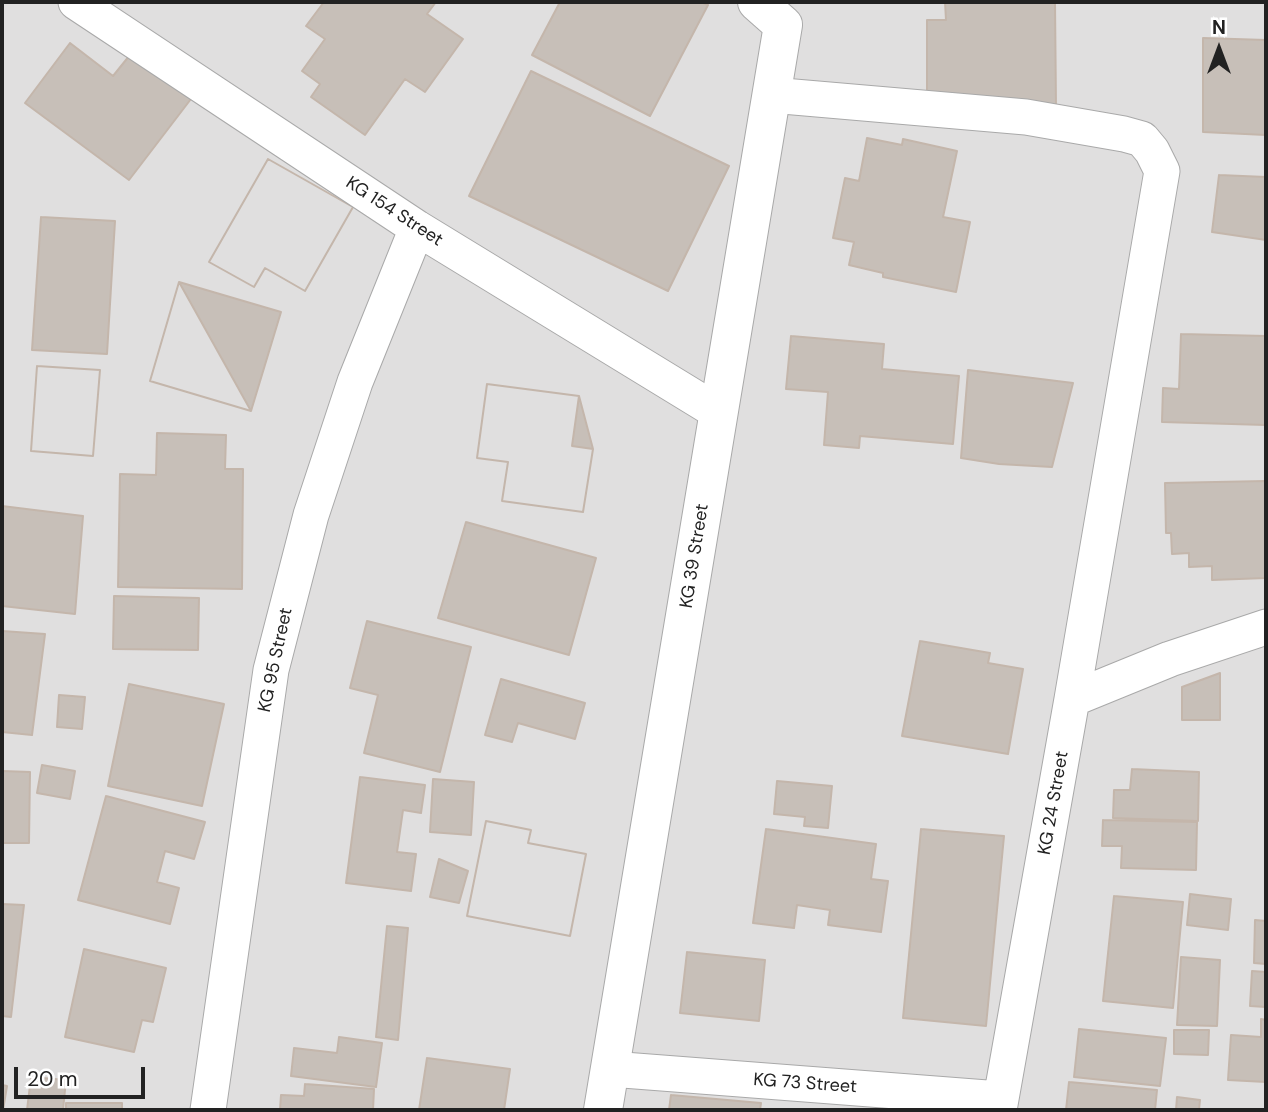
<!DOCTYPE html>
<html>
<head>
<meta charset="utf-8">
<style>
	body { margin:0 }
	#map { position:relative; width:1268px; height:1112px; overflow:hidden; background:#f2efe9; font-family:"DM Sans",sans-serif }
	canvas { display:block }
	.frame { position:absolute; inset:0; border:4px solid #222; pointer-events:none }
	.north { position:absolute; left:1184px; top:14px; width:70px; height:70px; -webkit-text-stroke:5px #fff; paint-order:stroke; rotate:0deg; font-size:19px; font-weight:700; line-height:28px; text-align:center; color:#222 }
	.north::after { content:''; display:block; margin:auto; width:24px; height:32px; background:#222; clip-path:polygon(50% 0,100% 100%,50% 72%,0 100%) }
	.scale { position:absolute; left:14px; top:1067px; width:131px; height:32px; box-sizing:border-box; border:4px solid #222; border-top:0; padding-left:9px; font-size:21px; line-height:24px; white-space:nowrap; color:#222; -webkit-text-stroke:5px #fff; paint-order:stroke }
</style>
</head>
<body>
<div id="map">
<canvas width="1268" height="1112"></canvas>
<div class="frame"></div>
<div class="north">N</div>
<div class="scale">20 m</div>
</div>
<script>
const ctx = document.querySelector('canvas').getContext('2d');
ctx.lineJoin = 'round';
function paint(path, color) {
  ctx.fillStyle = color;
  ctx.fill(path, 'evenodd');
}
function poly(rows) {
  const path = new Path2D();
  for (const r of rows) {
    path.moveTo(r[0], r[1]);
    for (let i = 2; i < r.length; i += 2) path.lineTo(r[i], r[i + 1]);
  }
  return path;
}
function stroke(path, color, width, dash) {
  ctx.strokeStyle = color;
  ctx.lineWidth = width;
  ctx.lineCap = dash ? 'butt' : 'round';
  ctx.setLineDash(dash || []);
  ctx.stroke(path);
}
function drawText(font, color, halo, rows, align = 'center') {
  ctx.font = font + ' "DM Sans",sans-serif';
  ctx.lineWidth = 5;
  ctx.setLineDash([]);
  ctx.textBaseline = 'middle';
  ctx.strokeStyle = halo;
  ctx.fillStyle = color;
  for (const [text, x, y, turn = 0] of rows) {
    ctx.save();
    ctx.translate(x, y);
    ctx.rotate((+turn || 0) * Math.PI / 180);
    ctx.textAlign = isNaN(turn) ? turn : align;
    if (halo) ctx.strokeText(text, 0, 0);
    ctx.fillText(text, 0, 0);
    ctx.restore();
  }
}
paint(poly([
	[2,2,1266,2,1266,1110,2,1110]
]), '#e0dfdf');
const building = poly([
	[324,2,436,2,427,14,463,39,425,92,405,79,365,135,311,97,320,84,302,71,325,39,306,26,324,2],
	[560,2,701,2,708,5,650,116,532,55,560,2],
	[945,2,1055,2,1056,108,927,100,927,20,946,20,945,2],
	[1203,38,1266,40,1266,135,1203,132,1203,38],
	[70,43,113,76,134,50,194,95,129,180,25,103,70,43],
	[531,71,729,166,668,291,469,196,531,71],
	[867,138,902,145,903,139,957,151,943,217,970,222,956,292,883,277,883,273,849,265,854,242,833,238,845,178,859,181,867,138],
	[268,159,353,207,305,291,265,268,254,287,209,262,268,159],
	[268,159,353,207,305,291,265,268,254,287,209,262,268,159],
	[1219,175,1266,177,1266,240,1212,232,1219,175],
	[41,217,115,221,107,354,32,350,41,217],
	[179,282,281,312,251,411,150,381,179,282],
	[179,282,251,411,150,381,179,282],
	[1181,334,1266,336,1266,425,1162,422,1163,388,1179,389,1181,334],
	[791,336,884,344,882,369,959,376,953,444,860,436,859,448,824,445,828,392,786,389,791,336],
	[37,366,100,370,93,456,31,451,37,366],
	[37,366,100,370,93,456,31,451,37,366],
	[968,370,1073,383,1052,467,999,464,961,458,968,370],
	[487,384,579,396,572,446,593,449,583,512,502,501,508,462,477,458,487,384],
	[487,384,579,396,593,449,583,512,502,501,508,462,477,458,487,384],
	[157,433,226,435,225,469,243,469,242,589,118,587,120,474,156,475,157,433],
	[1266,481,1266,578,1212,580,1212,566,1189,567,1189,553,1172,554,1171,533,1166,533,1165,483,1266,481],
	[2,506,83,516,75,614,2,606,2,506],
	[466,522,596,558,569,655,438,618,466,522],
	[114,596,199,598,198,650,113,649,114,596],
	[367,621,471,647,440,772,364,753,378,695,350,688,367,621],
	[2,631,45,634,32,735,2,732,2,631],
	[920,641,990,653,988,663,1023,669,1008,754,902,736,920,641],
	[1220,673,1220,720,1182,720,1182,687,1220,673],
	[501,679,585,703,575,739,518,723,512,742,485,735,501,679],
	[129,684,224,704,202,806,108,786,129,684],
	[59,695,85,697,82,729,57,727,59,695],
	[42,765,75,771,70,799,37,793,42,765],
	[1132,769,1199,772,1198,821,1113,818,1114,790,1130,790,1132,769],
	[2,771,30,772,29,843,2,843,2,771],
	[360,777,425,785,421,813,403,810,397,852,416,854,411,891,346,883,360,777],
	[433,779,474,782,471,835,430,832,433,779],
	[777,781,832,786,828,828,804,826,805,817,774,814,777,781],
	[106,796,205,822,194,859,165,851,157,882,179,888,170,924,78,900,106,796],
	[1103,820,1197,822,1196,870,1121,868,1122,846,1102,846,1103,820],
	[486,821,531,830,528,843,586,854,570,936,467,916,486,821],
	[486,821,531,830,528,843,586,854,570,936,467,916,486,821],
	[766,829,876,844,871,879,888,881,881,932,828,925,830,910,797,905,794,928,753,923,766,829],
	[921,829,1004,836,986,1026,903,1018,921,829],
	[439,859,468,871,459,903,430,897,439,859],
	[1190,894,1231,899,1228,930,1187,925,1190,894],
	[1114,896,1183,902,1173,1008,1103,1001,1114,896],
	[2,904,24,905,11,1017,2,1016,2,904],
	[1255,920,1266,921,1266,964,1254,963,1255,920],
	[387,926,408,928,398,1040,376,1037,387,926],
	[84,949,166,968,153,1022,142,1020,134,1052,65,1037,84,949],
	[687,952,765,960,759,1021,680,1013,687,952],
	[1181,957,1220,960,1217,1026,1177,1025,1181,957],
	[1252,971,1266,972,1266,1007,1250,1006,1252,971],
	[1261,1019,1266,1020,1266,1082,1228,1080,1231,1035,1261,1037,1261,1019],
	[1079,1029,1166,1038,1160,1086,1074,1077,1079,1029],
	[1174,1030,1209,1030,1208,1055,1174,1054,1174,1030],
	[339,1037,382,1043,376,1087,291,1076,294,1048,337,1053,339,1037],
	[427,1058,510,1069,504,1110,419,1110,427,1058],
	[31,1077,66,1080,63,1110,27,1110,31,1077],
	[1069,1082,1157,1090,1155,1110,1066,1110,1069,1082],
	[305,1084,374,1089,373,1110,280,1110,281,1095,304,1096,305,1084],
	[2,1085,7,1086,3,1110,2,1110,2,1085],
	[671,1095,761,1103,760,1110,669,1110,671,1095],
	[1177,1097,1200,1100,1199,1110,1176,1110,1177,1097],
	[66,1103,122,1103,122,1110,66,1110,66,1103]
]);
paint(building, '#c7bfb8');
stroke(building, '#c4b6ab', 2);
const minor = poly([
	[76,2,417,228,718,412],
	[771,95,1026,117,1124,134,1142,139,1152,151,1162,171,1072,699],
	[610,1069,1000,1099],
	[208,1110,271,670,311,515,355,382,417,228],
	[999,1110,1072,699,1170,659,1266,627]
]);
const tertiary = poly([
	[603,1110,783,25,757,2]
]);
stroke(minor, '#a9a9a9', 37);
stroke(tertiary, '#a9a9a9', 40);
stroke(minor, '#fff', 35);
stroke(tertiary, '#fff', 38);
drawText('18px', '#222', '#fff', [
	["KG 154 Street",394,212,33],
	["KG 39 Street",695,556,-81],
	["KG 95 Street",276,660,-78],
	["KG 24 Street",1054,803,-80],
	["KG 73 Street",805,1084,4]
]);
</script>
</body>
</html>
